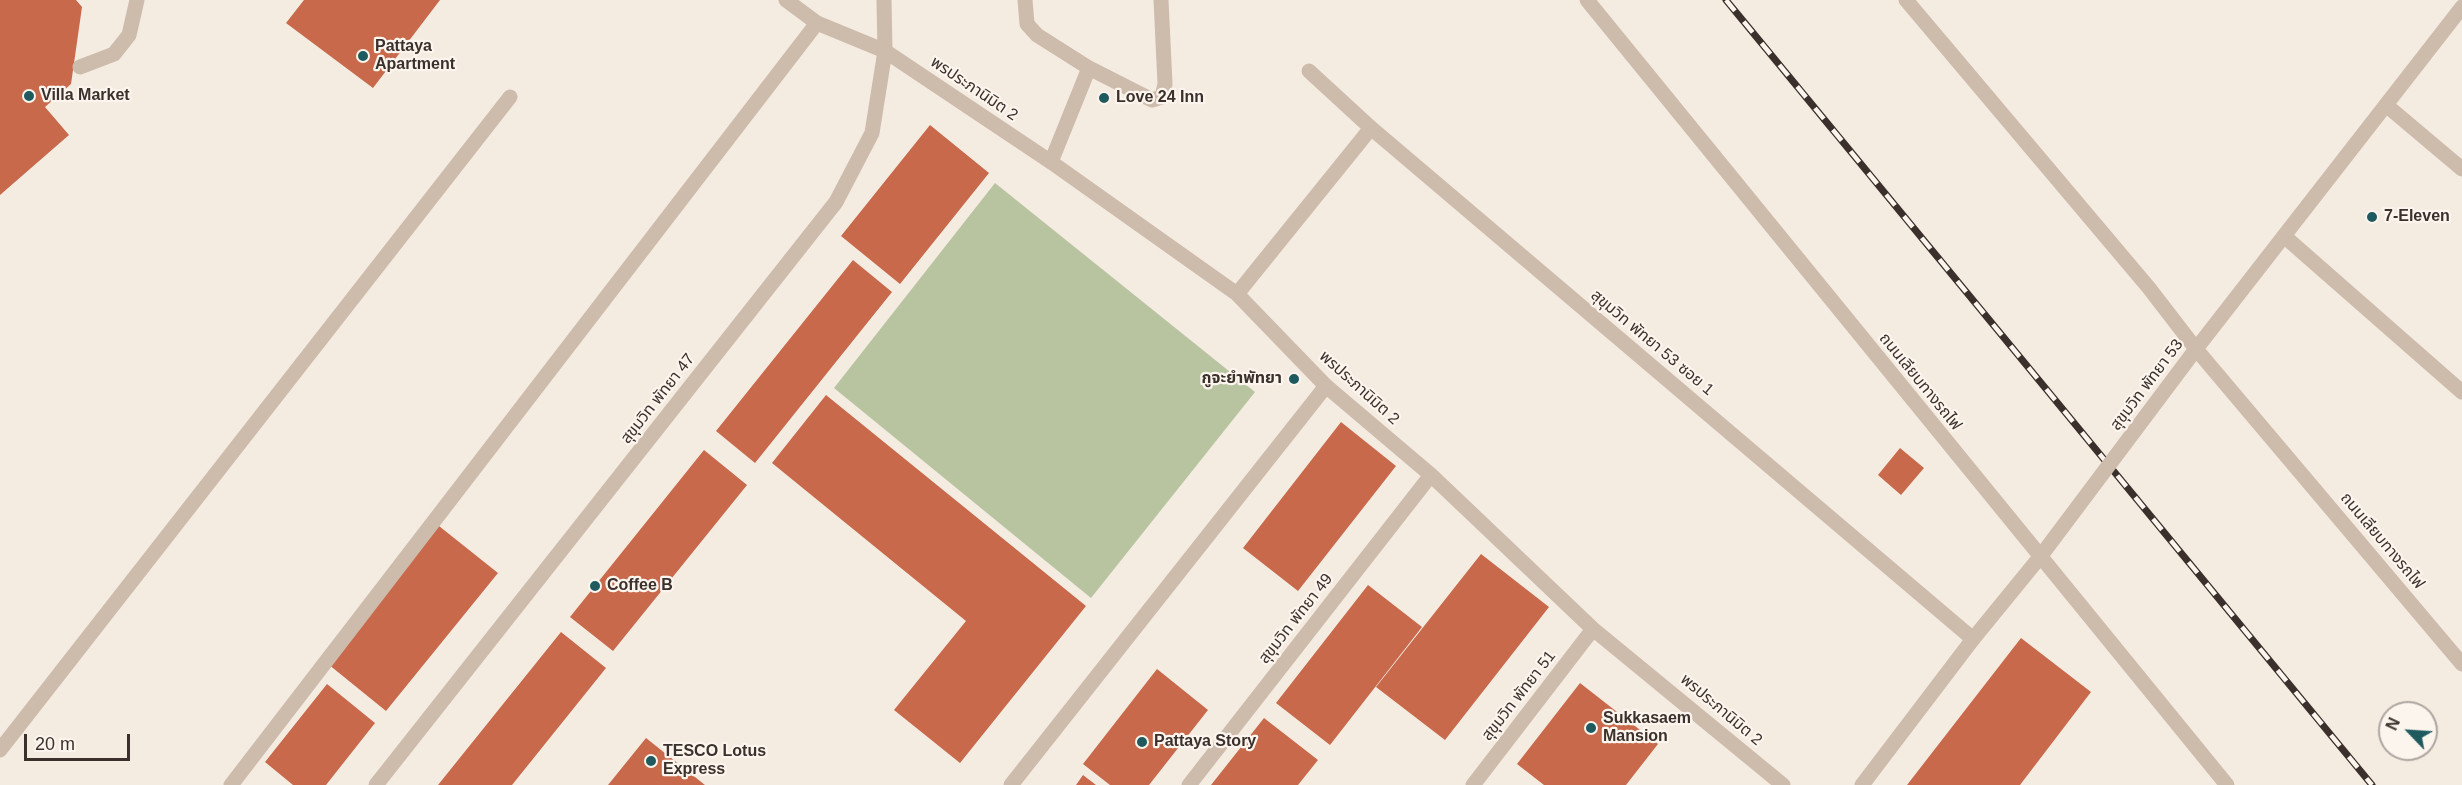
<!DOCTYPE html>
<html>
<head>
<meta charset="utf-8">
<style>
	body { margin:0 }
	#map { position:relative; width:2462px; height:785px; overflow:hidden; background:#f4ebe1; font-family:Helvetica,sans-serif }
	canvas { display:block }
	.north { position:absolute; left:2378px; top:701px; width:60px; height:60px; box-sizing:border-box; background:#fbf5ee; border:2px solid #aea6a0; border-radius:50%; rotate:295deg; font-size:16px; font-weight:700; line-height:24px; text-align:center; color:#3b302b }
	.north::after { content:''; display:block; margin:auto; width:21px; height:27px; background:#1f5a5e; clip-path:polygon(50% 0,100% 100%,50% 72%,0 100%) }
	.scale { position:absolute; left:24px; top:734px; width:106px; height:27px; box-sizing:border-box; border:3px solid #3b302b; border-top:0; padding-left:8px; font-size:18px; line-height:21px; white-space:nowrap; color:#3b302b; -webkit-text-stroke:4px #fbf5ee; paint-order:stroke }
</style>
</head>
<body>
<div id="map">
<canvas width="2462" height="785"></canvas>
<div class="north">N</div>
<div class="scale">20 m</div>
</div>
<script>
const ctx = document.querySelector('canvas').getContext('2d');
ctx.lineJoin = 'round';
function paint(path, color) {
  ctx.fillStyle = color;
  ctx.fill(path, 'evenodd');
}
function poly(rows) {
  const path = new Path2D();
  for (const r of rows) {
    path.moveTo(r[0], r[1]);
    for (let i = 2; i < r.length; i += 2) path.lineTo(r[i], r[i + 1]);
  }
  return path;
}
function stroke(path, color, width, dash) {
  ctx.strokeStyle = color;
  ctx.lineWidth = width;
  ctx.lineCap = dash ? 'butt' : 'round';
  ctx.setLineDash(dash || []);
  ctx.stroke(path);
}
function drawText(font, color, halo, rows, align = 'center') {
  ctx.font = font + ' Helvetica,"Noto Sans Thai",sans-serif';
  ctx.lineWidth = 4.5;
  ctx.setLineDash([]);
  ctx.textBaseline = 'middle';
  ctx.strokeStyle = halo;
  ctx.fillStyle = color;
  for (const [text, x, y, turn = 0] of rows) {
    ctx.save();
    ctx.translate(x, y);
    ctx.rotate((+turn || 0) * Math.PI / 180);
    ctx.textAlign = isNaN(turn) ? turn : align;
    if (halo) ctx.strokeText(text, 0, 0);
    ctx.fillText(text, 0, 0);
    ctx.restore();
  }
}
paint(poly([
	[995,183,1255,392,1091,598,834,388]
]), '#b8c4a0');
paint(poly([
	[0,0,76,0,82,7,71,84,45,107,69,135,0,195],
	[304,0,440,0,373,88,286,23],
	[930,125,989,173,900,284,841,236],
	[853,260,892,292,755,463,716,431],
	[826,395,1086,606,960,763,894,710,966,621,772,463],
	[1341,422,1396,466,1298,591,1243,548],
	[1900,448,1924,468,1901,495,1878,475],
	[704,450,747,485,613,651,570,617],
	[439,526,498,573,386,711,328,664],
	[1481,554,1549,607,1445,740,1376,687],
	[1368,585,1422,627,1330,745,1276,703],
	[561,632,606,668,512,785,438,785],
	[2021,638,2091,692,2020,785,1907,785],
	[1157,669,1208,710,1149,785,1110,785,1083,764],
	[1580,683,1658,744,1626,785,1544,785,1517,764],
	[327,684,375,723,326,785,293,785,265,762],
	[1264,718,1318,760,1298,785,1211,785],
	[646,738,705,785,608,785],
	[1083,775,1096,785,1076,785]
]), '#c8694b');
stroke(poly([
	[786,0,817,23,885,51],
	[1025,0,1027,24,1037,35,1089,68,1051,162],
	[80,67,114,54,129,35,137,0],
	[1089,68,1152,100,1162,97,1165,84,1161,0],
	[1011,785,1326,386]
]), '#cdbbac', 15);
stroke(poly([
	[885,51,1051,162,1237,294,1326,386,1431,475,1593,629,1783,785],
	[1309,71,1371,128,1973,639],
	[2386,105,2462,169],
	[2284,236,2462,392],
	[1237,294,1371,128],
	[0,750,510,97],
	[231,785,817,23],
	[1189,785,1431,475],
	[1473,785,1593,629]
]), '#cdbbac', 15);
stroke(poly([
	[1587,0,2227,785],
	[1906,0,2149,288,2196,349,2462,664],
	[2196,349,2462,7],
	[376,785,836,202,872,133,885,51,884,0],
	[1862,785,1973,639,2040,557]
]), '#cdbbac', 15);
const rail = poly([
	[1726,0,2372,785]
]);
stroke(rail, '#3b302b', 7);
stroke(rail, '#fbf5ee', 4.5, [14]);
stroke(poly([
	[2040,557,2196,349]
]), '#cdbbac', 15);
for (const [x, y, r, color] of [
	[363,56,6,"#1f5a5e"],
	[29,96,6,"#1f5a5e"],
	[1104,98,6,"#1f5a5e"],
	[2372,217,6,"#1f5a5e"],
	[1294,379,6,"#1f5a5e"],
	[595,586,6,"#1f5a5e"],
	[1591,728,6,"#1f5a5e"],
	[1142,742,6,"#1f5a5e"],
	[651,761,6,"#1f5a5e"]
]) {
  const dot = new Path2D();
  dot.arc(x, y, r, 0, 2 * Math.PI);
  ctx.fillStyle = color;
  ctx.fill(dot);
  stroke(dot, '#fbf5ee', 2);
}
drawText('bold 16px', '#3b302b', '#fbf5ee', [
	["Pattaya",375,47],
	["Apartment",375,65],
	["Villa Market",41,96],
	["Love 24 Inn",1116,98],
	["7-Eleven",2384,217],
	["กูจะยำพัทยา",1282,379,"right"],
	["Coffee B",607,586],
	["Sukkasaem",1603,719],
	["Mansion",1603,737],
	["Pattaya Story",1154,742],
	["TESCO Lotus",663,752],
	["Express",663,770]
], 'left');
drawText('16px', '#3b302b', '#fbf5ee', [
	["พรประภานิมิต 2",974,89,34],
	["สุขุมวิท พัทยา 53 ซอย 1",1652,343,40],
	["ถนนเลียบทางรถไฟ",1920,382,51],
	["สุขุมวิท พัทยา 53",2147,385,-53],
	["พรประภานิมิต 2",1359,388,42],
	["สุขุมวิท พัทยา 47",658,399,-52],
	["ถนนเลียบทางรถไฟ",2382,541,50],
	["สุขุมวิท พัทยา 49",1296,619,-52],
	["สุขุมวิท พัทยา 51",1519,696,-52],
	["พรประภานิมิต 2",1721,710,40]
]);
</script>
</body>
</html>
